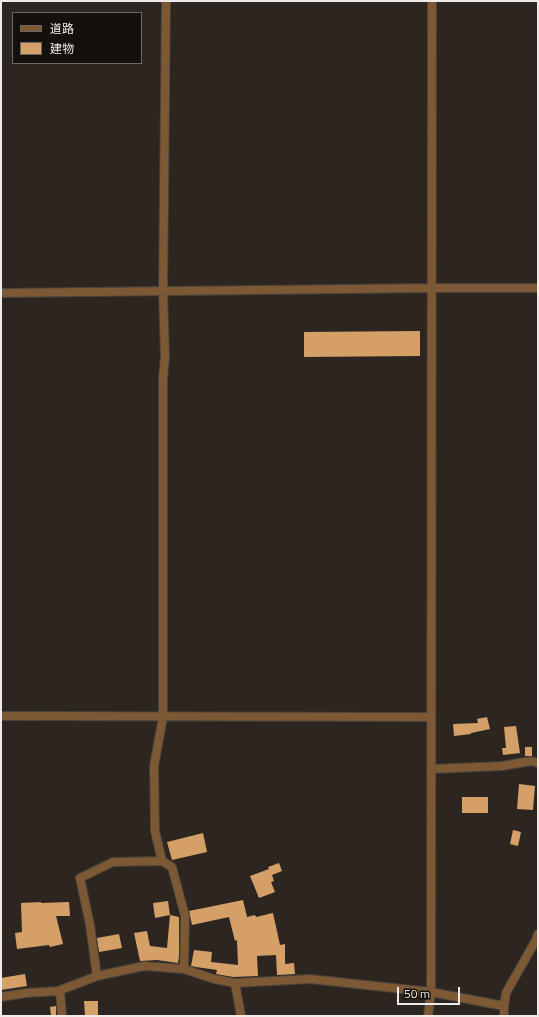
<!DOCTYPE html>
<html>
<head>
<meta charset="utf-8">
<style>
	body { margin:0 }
	#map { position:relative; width:539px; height:1017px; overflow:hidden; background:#2d2620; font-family:"Titillium Web","Noto Sans JP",sans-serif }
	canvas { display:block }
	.frame { position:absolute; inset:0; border:2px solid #f0ebe6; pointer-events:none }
	.legend { position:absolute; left:12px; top:12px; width:130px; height:52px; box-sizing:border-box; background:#13100d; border:1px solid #6b6864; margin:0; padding:5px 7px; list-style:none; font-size:12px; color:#f0ebe6 }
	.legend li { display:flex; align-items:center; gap:8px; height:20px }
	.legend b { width:20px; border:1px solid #6b6864 }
	.scale { position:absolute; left:397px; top:987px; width:63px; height:18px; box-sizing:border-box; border:2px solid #f0ebe6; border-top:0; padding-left:5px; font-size:12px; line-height:14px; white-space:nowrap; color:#f0ebe6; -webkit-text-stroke:3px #13100d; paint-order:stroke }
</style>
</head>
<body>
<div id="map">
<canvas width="539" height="1017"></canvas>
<div class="frame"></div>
<ul class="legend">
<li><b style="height:5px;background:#7c5934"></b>道路</li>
<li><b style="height:11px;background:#d5a068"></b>建物</li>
</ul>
<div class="scale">50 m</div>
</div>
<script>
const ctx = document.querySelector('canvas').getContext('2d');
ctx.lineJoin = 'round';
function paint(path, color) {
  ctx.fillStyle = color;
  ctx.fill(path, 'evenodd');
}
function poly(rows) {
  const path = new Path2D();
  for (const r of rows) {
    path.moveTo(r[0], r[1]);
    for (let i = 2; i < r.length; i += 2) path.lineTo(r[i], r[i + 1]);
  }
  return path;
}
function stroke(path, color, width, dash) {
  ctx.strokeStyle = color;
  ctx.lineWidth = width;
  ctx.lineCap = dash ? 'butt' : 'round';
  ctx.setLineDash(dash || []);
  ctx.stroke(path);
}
paint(poly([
	[420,331,420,356,304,357,304,332],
	[487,717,490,729,471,733,471,734,454,736,453,724,478,723,477,719],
	[516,726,520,753,503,755,502,748,506,748,504,727],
	[525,747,532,747,532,756,525,756],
	[519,784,535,786,533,810,517,809],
	[462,797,488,797,488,813,462,813],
	[513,830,521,832,518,846,510,844],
	[203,833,207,852,172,860,167,842],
	[279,863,282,871,272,875,274,881,271,882,275,892,259,898,250,876,269,869,268,867],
	[243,900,247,917,255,915,256,917,273,913,280,945,285,944,285,964,294,963,295,974,277,975,276,955,257,956,258,976,233,977,216,974,217,970,196,967,191,966,194,950,212,952,211,962,238,965,237,940,235,941,229,917,192,925,189,911],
	[168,901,170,915,155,918,153,903],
	[41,902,41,903,69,902,70,916,56,916,63,944,50,947,49,945,17,949,15,933,22,932,21,903],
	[170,915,179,917,179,956,178,963,157,960,140,961,134,933,147,931,150,946,167,948],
	[119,934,122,948,99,952,97,938],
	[25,974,27,986,1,990,1,978],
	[84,1001,98,1001,98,1016,85,1016],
	[56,1006,56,1016,51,1016,50,1007]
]), '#d5a068');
const minor = poly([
	[1,293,431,288,538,288],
	[1,716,431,717],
	[431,769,502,766,531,761,538,763],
	[162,861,172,867,185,916,184,969],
	[97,976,90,925,80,878,113,862,162,861,155,831,154,766,163,717,163,378,165,357,163,291,166,1],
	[235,983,241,1016],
	[60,991,62,1016],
	[1,997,26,993,58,991,97,976,144,966,184,969,214,979,235,983,310,979,431,992,504,1006],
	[428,1016,431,992,432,1],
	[504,1016,504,1006,506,993,536,940,538,934]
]);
stroke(minor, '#48423c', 10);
stroke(minor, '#7c5934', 8);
</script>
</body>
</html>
